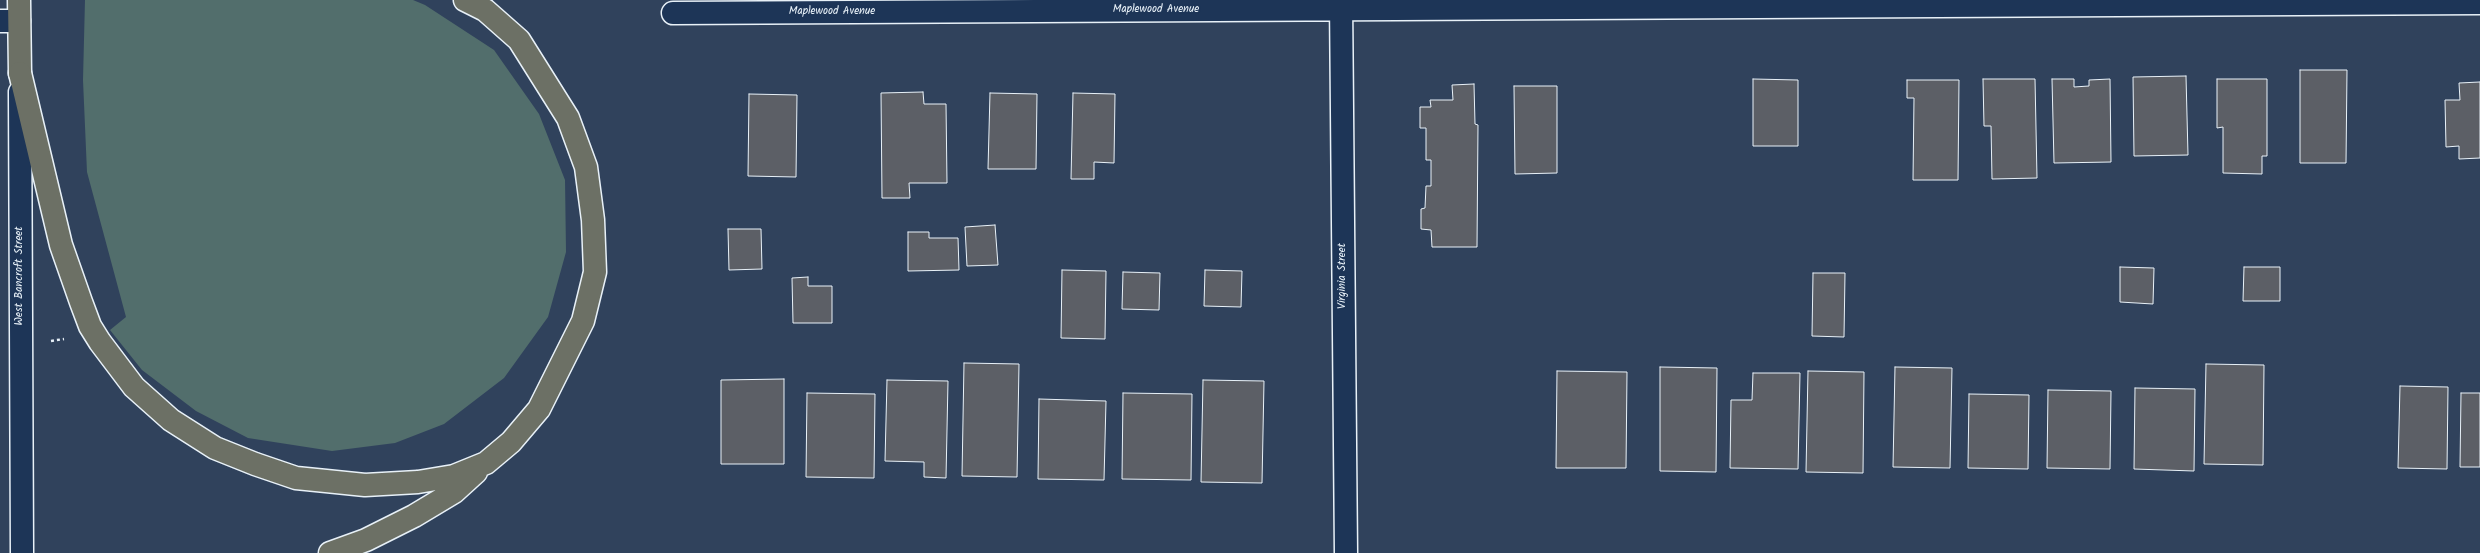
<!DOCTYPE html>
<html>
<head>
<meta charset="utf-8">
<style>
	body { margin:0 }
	canvas { display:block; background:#30425c }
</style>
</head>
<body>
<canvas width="2480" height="553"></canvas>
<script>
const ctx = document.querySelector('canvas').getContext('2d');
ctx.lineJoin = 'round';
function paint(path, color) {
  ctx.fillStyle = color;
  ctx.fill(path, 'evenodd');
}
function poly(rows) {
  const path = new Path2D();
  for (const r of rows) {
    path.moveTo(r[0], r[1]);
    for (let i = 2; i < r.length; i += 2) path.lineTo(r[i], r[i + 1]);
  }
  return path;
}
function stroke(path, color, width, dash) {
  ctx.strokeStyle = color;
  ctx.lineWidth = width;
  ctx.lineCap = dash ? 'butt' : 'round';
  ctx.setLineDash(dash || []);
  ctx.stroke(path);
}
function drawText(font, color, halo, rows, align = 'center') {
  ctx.font = font + ' Kalam,sans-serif';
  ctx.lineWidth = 3.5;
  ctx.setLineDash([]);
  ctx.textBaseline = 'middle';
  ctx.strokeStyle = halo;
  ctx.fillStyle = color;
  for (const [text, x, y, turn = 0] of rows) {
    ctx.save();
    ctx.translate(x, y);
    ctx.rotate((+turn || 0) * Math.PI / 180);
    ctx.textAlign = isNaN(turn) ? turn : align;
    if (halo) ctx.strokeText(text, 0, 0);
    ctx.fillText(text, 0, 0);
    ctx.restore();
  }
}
paint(poly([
	[85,0,413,0,425,5,494,50,539,114,565,180,566,252,548,317,504,378,444,424,395,443,332,451,248,438,196,411,142,370,110,330,126,317,87,172,83,80]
]), '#526e6c');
const building = poly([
	[2300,70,2347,70,2346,163,2300,163,2300,70],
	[2186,76,2188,155,2134,156,2133,77,2186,76],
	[1753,79,1798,80,1798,146,1753,146,1753,79],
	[1983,79,2035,79,2037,178,1992,179,1991,126,1984,126,1983,79],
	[2052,79,2074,79,2074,87,2089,86,2089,80,2110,79,2111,162,2054,163,2052,79],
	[2217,79,2267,79,2267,156,2262,156,2262,174,2223,173,2223,127,2217,128,2217,79],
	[1907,80,1959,80,1958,180,1913,180,1914,98,1907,98,1907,80],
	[2480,82,2480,158,2459,159,2459,146,2446,147,2445,100,2460,100,2459,83,2480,82],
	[1474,84,1475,124,1478,125,1477,247,1432,247,1431,230,1421,229,1421,209,1425,208,1426,186,1431,186,1431,160,1426,160,1426,128,1420,128,1420,107,1431,107,1430,100,1453,100,1452,85,1474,84],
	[1514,86,1557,86,1557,173,1515,174,1514,86],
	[923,92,924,104,946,104,947,183,909,183,910,198,882,198,881,93,923,92],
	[990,93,1037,94,1036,169,988,169,990,93],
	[1073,93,1115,94,1114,163,1094,162,1094,179,1071,179,1073,93],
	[749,94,797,95,796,177,748,176,749,94],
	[995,225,998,265,967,266,965,227,995,225],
	[728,229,761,229,762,269,729,270,728,229],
	[908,232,929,232,929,238,958,238,959,270,908,271,908,232],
	[2120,267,2154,268,2153,304,2120,302,2120,267],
	[2244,267,2280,267,2280,301,2243,301,2244,267],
	[1062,270,1106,271,1105,339,1061,338,1062,270],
	[1205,270,1242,271,1241,307,1204,306,1205,270],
	[1123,272,1160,273,1159,310,1122,309,1123,272],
	[1813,273,1845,273,1844,337,1812,336,1813,273],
	[808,277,808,286,832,286,832,323,793,323,792,278,808,277],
	[964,363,1019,364,1017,477,962,476,964,363],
	[2206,364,2264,365,2263,465,2204,464,2206,364],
	[1660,367,1717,368,1716,472,1660,471,1660,367],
	[1895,367,1952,368,1950,468,1893,467,1895,367],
	[1557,371,1627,372,1626,468,1556,468,1557,371],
	[1808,371,1864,372,1863,473,1806,472,1808,371],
	[1753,373,1800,373,1798,469,1730,468,1731,400,1752,400,1753,373],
	[784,379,784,464,721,464,721,380,784,379],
	[887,380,948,381,946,478,924,477,924,462,885,461,887,380],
	[1203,380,1264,381,1262,483,1201,482,1203,380],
	[2400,386,2448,387,2447,469,2398,468,2400,386],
	[2135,388,2195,389,2194,471,2134,469,2135,388],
	[2048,390,2111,391,2110,469,2047,468,2048,390],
	[807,393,875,394,874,478,806,477,807,393],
	[1123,393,1192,394,1191,480,1122,479,1123,393],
	[2461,393,2480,393,2480,467,2460,467,2461,393],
	[1969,394,2029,395,2028,469,1968,468,1969,394],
	[1039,399,1106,401,1104,480,1038,479,1039,399]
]);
paint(building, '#5c5f66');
stroke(building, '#e8f1f8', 1);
const minor = poly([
	[1341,0,1346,553],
	[673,13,2480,3],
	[0,21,19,21],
	[20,92,22,553]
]);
const major = poly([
	[19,0,20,73]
]);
const highway = poly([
	[20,73,61,245,81,302,90,326,100,342,134,387,171,420,215,448,255,464,296,478,326,481,365,485,418,482,454,476,486,463,511,442,539,409,583,321,595,272,593,220,586,167,568,118,519,40,485,10,465,0],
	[330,553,366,540,414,516,454,492,476,472]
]);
stroke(minor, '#e8f1f8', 25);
stroke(major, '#e8f1f8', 25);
stroke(highway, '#e8f1f8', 25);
stroke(poly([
	[51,341,64,339]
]), '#e8f1f8', 2.5, [3, 3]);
stroke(minor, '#1d3557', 22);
stroke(major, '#6c7065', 22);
stroke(highway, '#6c7065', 22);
drawText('11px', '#e8f1f8', '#1d3557', [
	["Maplewood Avenue",1156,10],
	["Maplewood Avenue",832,12],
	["West Bancroft Street",20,276,-90],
	["Virginia Street",1343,276,-90]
]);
</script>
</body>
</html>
